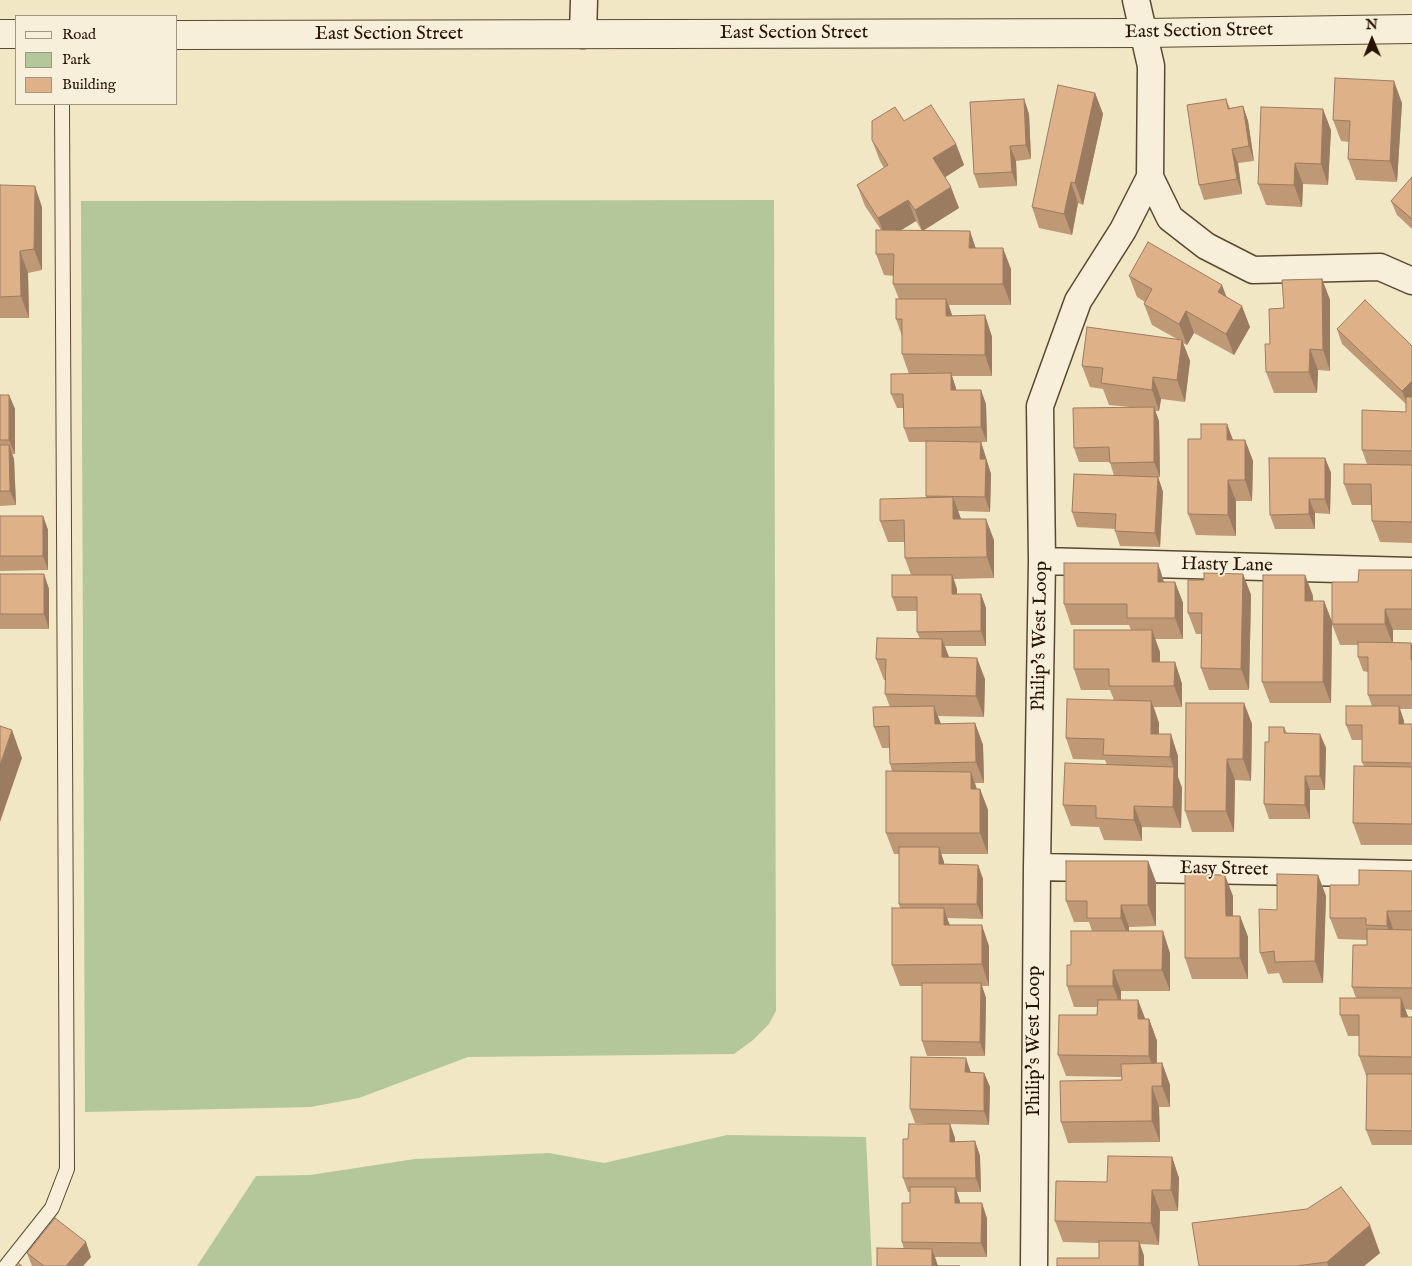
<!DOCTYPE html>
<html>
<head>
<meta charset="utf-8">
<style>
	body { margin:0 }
	#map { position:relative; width:1412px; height:1266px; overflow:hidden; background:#f2e7c4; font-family:"IM FELL English",serif }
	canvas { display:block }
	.legend { position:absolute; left:15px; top:15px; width:162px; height:90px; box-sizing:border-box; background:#f7efd9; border:1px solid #a49782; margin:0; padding:6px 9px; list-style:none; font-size:15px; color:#281400 }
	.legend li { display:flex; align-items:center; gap:10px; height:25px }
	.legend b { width:25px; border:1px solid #a49782 }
	.north { position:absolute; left:1347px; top:15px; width:50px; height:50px; -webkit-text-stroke:4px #f7efd9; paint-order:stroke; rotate:359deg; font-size:14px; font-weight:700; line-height:20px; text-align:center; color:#281400 }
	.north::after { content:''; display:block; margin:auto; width:18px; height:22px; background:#281400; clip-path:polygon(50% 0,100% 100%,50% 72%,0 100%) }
</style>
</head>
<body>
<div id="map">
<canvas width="1412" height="1266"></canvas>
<ul class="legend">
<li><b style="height:6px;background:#f7efd9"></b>Road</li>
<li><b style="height:14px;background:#b4c79a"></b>Park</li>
<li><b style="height:14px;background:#deb189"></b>Building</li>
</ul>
<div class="north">N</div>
</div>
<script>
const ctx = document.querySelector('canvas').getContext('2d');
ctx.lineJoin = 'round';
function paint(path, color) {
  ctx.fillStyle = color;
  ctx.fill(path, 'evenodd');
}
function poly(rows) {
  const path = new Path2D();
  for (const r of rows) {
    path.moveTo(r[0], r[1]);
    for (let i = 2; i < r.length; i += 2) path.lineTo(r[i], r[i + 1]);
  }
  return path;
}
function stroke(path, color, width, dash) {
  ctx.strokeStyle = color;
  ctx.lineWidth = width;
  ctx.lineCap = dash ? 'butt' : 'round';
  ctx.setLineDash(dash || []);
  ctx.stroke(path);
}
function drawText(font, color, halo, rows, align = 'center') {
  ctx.font = font + ' "IM FELL English",serif';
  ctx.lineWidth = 4;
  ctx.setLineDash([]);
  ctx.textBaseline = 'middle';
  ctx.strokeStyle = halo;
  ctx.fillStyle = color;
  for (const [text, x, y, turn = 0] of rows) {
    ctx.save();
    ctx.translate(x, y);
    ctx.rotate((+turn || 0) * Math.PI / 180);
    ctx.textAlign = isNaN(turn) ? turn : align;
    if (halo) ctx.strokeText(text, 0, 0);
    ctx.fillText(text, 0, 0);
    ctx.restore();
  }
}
paint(poly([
	[774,200,776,1011,769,1024,753,1040,734,1054,468,1057,359,1098,311,1107,85,1112,81,201],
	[727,1135,866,1137,872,1266,197,1266,256,1176,310,1175,415,1159,549,1153,604,1163]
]), '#b4c79a');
const service = poly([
	[6,1266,52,1208,67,1169,62,104]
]);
const minor = poly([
	[583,35,584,0],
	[1150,177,1170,218,1206,246,1253,270,1380,267,1412,281],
	[1042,561,1412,571],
	[1037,867,1412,874],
	[1034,1266,1037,867,1042,561,1040,406,1078,301,1123,230,1150,177,1151,66,1136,0]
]);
const tertiary = poly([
	[0,34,16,34],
	[176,35,1144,33,1412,29]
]);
stroke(service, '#5a4931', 16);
stroke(minor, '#5a4931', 29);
stroke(tertiary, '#5a4931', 30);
stroke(service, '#f7efd9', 14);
stroke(minor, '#f7efd9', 26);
stroke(tertiary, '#f7efd9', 28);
paint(poly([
	[1095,93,1103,114,1083,205,1078,203,1072,235,1039,228,1032,207],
	[1024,99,1029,114,1031,159,1016,161,1017,186,979,188,974,174],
	[1226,99,1230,108,1243,106,1248,121,1254,161,1238,163,1242,194,1204,200,1199,185],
	[1402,103,1397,182,1356,180,1348,159,1349,142,1341,141,1333,120],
	[904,121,956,144,964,165,945,177,959,208,923,231,976,248,1011,269,1011,305,949,305,952,316,985,315,992,337,992,376,952,376,956,390,986,404,987,442,981,442,991,474,990,512,958,511,961,519,994,540,994,578,954,579,957,589,957,594,981,594,986,608,986,646,945,646,949,657,985,679,984,717,938,716,941,724,975,723,983,745,984,783,975,783,977,789,980,789,988,810,988,854,941,854,944,862,944,864,978,865,983,879,983,919,947,918,950,925,989,946,989,986,982,986,986,998,985,1056,927,1056,922,1041,922,986,900,986,892,965,900,908,899,904,899,854,894,854,886,833,892,771,890,764,890,748,882,748,874,727,890,707,885,694,886,680,884,680,876,659,920,639,917,632,917,611,897,611,892,597,911,575,905,558,905,542,888,542,880,521,926,498,926,442,909,442,904,428,903,408,897,408,891,394,909,374,902,354,902,336,896,319,899,299,893,284,894,276,884,275,876,254,881,230,865,206,857,185,884,168,880,161,872,140],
	[916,221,922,231,900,231],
	[1331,130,1328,185,1303,184,1302,207,1266,205,1258,184],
	[1412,177,1412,229,1397,215,1391,201],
	[0,185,42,207,42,270,28,273,29,318,0,318],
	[1129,276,1227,297,1250,327,1234,355,1194,333,1187,345,1183,343,1190,361,1185,402,1161,399,1159,411,1155,411,1159,421,1160,477,1143,477,1158,477,1163,492,1160,547,1120,546,1115,531,1115,529,1077,527,1072,512,1114,476,1110,462,1079,462,1074,448,1130,407,1109,405,1103,389,1090,387,1082,366,1177,339,1152,325,1144,304,1145,302,1137,297],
	[1322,279,1330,300,1330,371,1318,370,1317,393,1274,393,1266,372,1270,344,1284,308],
	[1337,329,1412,346,1412,543,1380,542,1372,521,1372,505,1352,505,1344,484,1367,464,1362,450,1406,412,1406,404,1342,344],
	[0,395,9,395,15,409,15,454,12,454,14,459,16,505,0,506],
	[1227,424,1232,440,1245,440,1253,461,1252,501,1236,501,1236,536,1196,535,1188,514,1201,439],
	[1325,458,1331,473,1330,514,1315,513,1315,529,1275,529,1270,515],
	[0,516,43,516,48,530,48,570,0,571],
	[1412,570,1412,630,1393,630,1393,642,1411,643,1412,646,1412,709,1400,709,1404,721,1404,724,1412,724,1412,845,1361,845,1353,823,1364,766,1362,762,1362,740,1352,740,1346,725,1372,706,1368,695,1368,672,1363,671,1358,657,1358,645,1340,645,1332,624,1358,582],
	[0,574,44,574,49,589,49,629,0,629],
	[1243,574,1251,595,1249,690,1209,690,1201,668,1202,634,1196,634,1188,613,1204,580],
	[1305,575,1313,596,1313,601,1324,601,1332,622,1331,703,1270,703,1262,682],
	[1164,582,1175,582,1183,603,1183,639,1155,639,1160,652,1160,662,1175,662,1182,684,1182,707,1154,707,1159,723,1159,734,1178,756,1178,777,1182,788,1181,828,1142,827,1142,841,1104,840,1099,827,1071,826,1063,805,1107,765,1105,760,1073,759,1066,738,1114,700,1110,690,1081,690,1074,669,1131,630,1129,625,1071,625,1064,604],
	[1244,703,1252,724,1251,781,1235,780,1234,832,1192,832,1185,811],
	[1284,727,1287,733,1320,734,1326,748,1325,790,1310,790,1310,819,1269,819,1264,804,1269,742],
	[1148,861,1156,882,1156,926,1129,927,1129,931,1170,953,1170,991,1121,991,1121,1000,1138,1000,1145,1019,1149,1019,1157,1041,1157,1063,1162,1063,1170,1085,1170,1107,1159,1107,1160,1142,1068,1143,1061,1122,1122,1080,1122,1077,1066,1076,1058,1055,1097,1015,1098,1007,1074,1007,1067,986,1071,965,1092,931,1089,922,1074,922,1066,901],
	[1412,871,1412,1010,1405,1009,1408,1017,1412,1017,1412,1145,1372,1145,1366,1130,1367,1078,1359,1056,1359,1036,1348,1036,1340,1015,1356,998,1352,987,1367,945,1367,940,1338,939,1330,918,1359,885],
	[1318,875,1326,896,1323,983,1283,983,1279,973,1268,974,1260,953,1277,910],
	[1233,896,1233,916,1240,916,1248,937,1248,979,1192,979,1185,958],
	[971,1072,984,1073,990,1087,989,1125,950,1124,955,1138,955,1142,975,1141,980,1156,981,1192,957,1192,960,1203,987,1218,987,1257,935,1257,938,1266,877,1266,904,1249,902,1242,910,1203,910,1192,908,1192,903,1178,908,1139,930,1124,915,1123,910,1109],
	[1172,1157,1179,1178,1178,1211,1160,1211,1159,1245,1140,1244,1144,1256,1144,1266,1057,1266,1099,1258,1099,1243,1063,1242,1055,1221,1107,1182],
	[27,1253,91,1257,83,1266,32,1266],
	[1380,1253,1364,1266,1199,1266]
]), '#bf9876');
paint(poly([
	[1394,81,1402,103,1397,182,1390,161],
	[1095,93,1103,114,1083,205,1075,183],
	[1024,99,1029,114,1031,159,1026,145],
	[1243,106,1248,121,1254,161,1249,146],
	[1323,109,1331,130,1328,185,1321,164],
	[956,144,964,165,941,180,933,158],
	[1010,146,1016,161,1017,186,1012,172],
	[1232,149,1238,163,1242,194,1237,179],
	[1295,163,1303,184,1302,207,1294,185],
	[1071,182,1078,203,1072,235,1064,214],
	[35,186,42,207,42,270,34,249],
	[951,187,959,208,922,231,915,210],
	[908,200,916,221,886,239,878,218],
	[970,231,977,252,969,248],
	[1003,248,1011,269,1011,305,1003,284],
	[20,251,28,273,29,318,21,296],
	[1322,279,1330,300,1330,371,1323,350],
	[1222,285,1230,306,1218,292],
	[946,299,954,320,946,316],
	[1242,306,1250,327,1234,355,1226,334],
	[1186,311,1194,333,1187,345,1179,324],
	[985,315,992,337,992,376,985,355],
	[1182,340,1190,361,1185,402,1177,380],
	[1310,349,1318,370,1317,393,1309,372],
	[951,373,956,388,956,404,951,390],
	[1153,377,1161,399,1159,411,1152,390],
	[1412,381,1412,401,1408,405,1402,391],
	[981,390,986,404,987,442,981,427],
	[9,395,15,409,15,454,9,440],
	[1154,407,1159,421,1160,477,1154,462],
	[1227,424,1235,445,1227,440],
	[1245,440,1253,461,1252,501,1245,480],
	[981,442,991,474,990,512,985,497,980,459],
	[9,445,14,459,16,505,10,491],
	[1325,458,1331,473,1330,514,1325,499],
	[1158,477,1163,492,1160,547,1155,533],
	[1228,480,1236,501,1236,536,1228,515],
	[953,497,961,519,961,541,953,519],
	[1309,499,1315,513,1315,529,1309,514],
	[43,516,48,530,48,570,43,556],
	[986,519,994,540,994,578,987,557],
	[1158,563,1165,585,1158,582],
	[44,574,49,589,49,629,44,614],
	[1243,574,1251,595,1249,690,1241,669],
	[952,575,957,589,957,609,952,594],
	[1305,575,1313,596,1312,623,1305,601],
	[1175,582,1183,603,1183,639,1175,618],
	[981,594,986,608,986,646,981,631],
	[1324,601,1332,622,1331,703,1323,682],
	[1385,609,1393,630,1393,645,1385,624],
	[1152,630,1160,652,1160,683,1152,662],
	[942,639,950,660,942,657],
	[1411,643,1412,646,1412,664,1411,660],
	[977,658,985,679,984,717,976,696],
	[1175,662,1182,684,1182,707,1174,686],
	[1151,701,1159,723,1158,755,1151,734],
	[1244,703,1252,724,1251,781,1243,759],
	[934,706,942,727,935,724],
	[1399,706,1404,721,1404,738,1399,724],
	[975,723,983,745,984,783,976,762],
	[12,730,22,758,0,822,0,765],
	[1171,734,1178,756,1178,777,1182,788,1181,828,1173,807,1174,768,1170,757],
	[1320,734,1326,748,1325,790,1320,776],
	[1227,759,1235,780,1234,832,1226,811],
	[971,772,978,793,971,789],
	[1305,776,1310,790,1310,819,1305,805],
	[980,789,988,810,988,854,980,833],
	[1134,806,1142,827,1142,841,1134,820],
	[939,847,944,862,944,879,939,864],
	[1148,861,1156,882,1156,926,1148,905],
	[978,865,983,879,983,919,977,904],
	[1225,875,1233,896,1233,937,1226,916],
	[1318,875,1326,896,1323,983,1315,961],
	[1121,905,1129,927,1129,939,1121,918],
	[944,908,951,930,944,925],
	[1387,911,1394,932,1394,947,1387,926],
	[1240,916,1248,937,1248,979,1240,958],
	[982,925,989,946,989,986,982,964],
	[1163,931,1170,953,1170,991,1162,970],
	[1113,970,1121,991,1121,1007,1113,986],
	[981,983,986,998,985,1056,980,1042],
	[1401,998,1409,1019,1401,1017],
	[1138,1000,1146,1021,1138,1019],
	[1149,1019,1157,1041,1156,1077,1149,1056],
	[966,1058,971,1073,965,1072],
	[1162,1063,1170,1085,1170,1107,1162,1086],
	[984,1073,990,1087,989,1125,984,1111],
	[1152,1086,1159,1107,1160,1142,1152,1121],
	[950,1124,955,1138,955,1156,950,1142],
	[975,1141,980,1156,981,1192,976,1178],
	[1172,1157,1179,1178,1178,1211,1171,1190],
	[955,1187,960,1201,960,1217,955,1203],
	[1152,1190,1160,1211,1159,1245,1151,1223],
	[982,1203,987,1218,987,1257,981,1243],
	[1370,1225,1380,1253,1364,1266,1328,1266,1327,1262],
	[1139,1241,1144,1256,1144,1266,1139,1266],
	[86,1242,91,1257,83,1266,66,1266],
	[932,1249,938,1266,932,1266]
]), '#9b7c60');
const building = poly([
	[1335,78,1394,81,1390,161,1348,159,1350,121,1333,120,1335,78],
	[1058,85,1095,93,1075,183,1071,182,1064,214,1032,207,1058,85],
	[1024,99,1026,145,1010,146,1012,172,974,174,970,102,1024,99],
	[1226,99,1228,109,1243,106,1249,146,1232,149,1237,179,1199,185,1187,105,1226,99],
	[931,105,956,144,933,158,951,187,915,210,908,200,878,218,857,185,888,165,872,140,872,121,895,107,904,121,931,105],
	[1261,107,1323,109,1321,164,1295,163,1294,185,1258,184,1261,107],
	[1412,177,1412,219,1391,201,1412,177],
	[0,185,35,186,34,249,20,251,21,296,0,297,0,185],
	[876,230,970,231,969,248,1003,248,1003,284,893,284,894,254,876,254,876,230],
	[1148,242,1222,285,1218,292,1242,306,1226,334,1186,311,1179,324,1144,304,1152,289,1129,276,1148,242],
	[1322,279,1323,350,1310,349,1309,372,1266,372,1265,344,1270,344,1269,309,1284,308,1282,280,1322,279],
	[896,299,946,299,946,316,985,315,985,355,902,354,902,319,896,319,896,299],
	[1365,300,1412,346,1412,381,1402,391,1337,329,1365,300],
	[1087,327,1182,340,1177,380,1153,377,1152,390,1101,383,1103,368,1082,366,1087,327],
	[951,373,951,390,981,390,981,427,904,428,903,394,891,394,891,374,951,373],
	[0,395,9,395,9,440,0,440,0,395],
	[1406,397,1412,397,1412,451,1362,450,1362,410,1406,412,1406,397],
	[1154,407,1154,462,1110,463,1109,447,1074,448,1073,408,1154,407],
	[1201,424,1227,424,1227,440,1245,440,1245,480,1228,480,1228,515,1188,514,1188,439,1201,439,1201,424],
	[926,441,981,442,980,459,986,459,985,497,926,496,926,441],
	[0,445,9,445,10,491,0,491,0,445],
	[1269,458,1325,458,1325,499,1309,499,1309,514,1270,515,1269,458],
	[1344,464,1412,465,1412,522,1372,521,1371,484,1344,484,1344,464],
	[1074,474,1158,477,1155,533,1115,531,1116,514,1072,512,1074,474],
	[953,497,953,519,986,519,987,557,905,558,904,520,880,521,880,499,953,497],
	[0,516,43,516,43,556,0,556,0,516],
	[1064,563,1158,563,1158,582,1175,582,1175,618,1127,618,1127,604,1064,604,1064,563],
	[1359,570,1412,570,1412,609,1385,609,1385,624,1332,624,1332,582,1358,582,1359,570],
	[1204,573,1243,574,1241,669,1201,668,1202,613,1188,613,1188,580,1204,580,1204,573],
	[0,574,44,574,44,614,0,614,0,574],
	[892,575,952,575,952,594,981,594,981,631,917,632,917,597,892,597,892,575],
	[1263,575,1305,575,1305,601,1324,601,1323,682,1262,682,1263,575],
	[1074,630,1152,630,1152,662,1175,662,1174,686,1109,686,1109,669,1074,669,1074,630],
	[877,638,942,639,942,657,977,658,976,696,885,694,886,659,876,659,877,638],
	[1358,642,1411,643,1411,660,1412,660,1412,695,1368,695,1368,657,1358,657,1358,642],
	[1067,699,1151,701,1151,734,1171,734,1170,757,1103,755,1104,739,1066,738,1067,699],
	[1186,703,1244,703,1243,759,1227,759,1226,811,1185,811,1186,703],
	[934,706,935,724,975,723,976,762,890,764,889,726,874,727,873,707,934,706],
	[1346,706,1399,706,1399,724,1412,724,1412,763,1362,762,1362,725,1346,725,1346,706],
	[0,726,12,730,0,765,0,726],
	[1269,727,1284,727,1284,733,1320,734,1320,776,1305,776,1305,805,1264,804,1265,742,1269,742,1269,727],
	[1065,763,1174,767,1173,807,1134,806,1134,820,1096,818,1096,806,1063,805,1065,763],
	[1354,766,1412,767,1412,824,1353,823,1354,766],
	[886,771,971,772,971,789,980,789,980,833,886,833,886,771],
	[899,847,939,847,939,864,978,865,977,904,899,904,899,847],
	[1066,861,1148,861,1148,905,1121,905,1121,918,1087,918,1087,901,1066,901,1066,861],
	[1359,870,1412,871,1412,911,1387,911,1387,926,1366,925,1366,918,1330,918,1330,885,1359,885,1359,870],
	[1185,874,1225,875,1226,916,1240,916,1240,958,1185,958,1185,874],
	[1277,874,1318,875,1315,961,1275,962,1274,951,1260,953,1259,909,1277,910,1277,874],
	[892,908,944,908,944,925,982,925,982,964,892,965,892,908],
	[1367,929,1412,930,1412,988,1352,987,1353,945,1367,945,1367,929],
	[1071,931,1163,931,1162,970,1113,970,1113,986,1067,986,1067,965,1071,965,1071,931],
	[922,983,981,983,980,1042,922,1041,922,983],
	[1340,998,1401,998,1401,1017,1412,1017,1412,1057,1359,1056,1359,1015,1340,1015,1340,998],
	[1098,1000,1138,1000,1138,1019,1149,1019,1149,1056,1058,1055,1059,1015,1097,1015,1098,1000],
	[911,1057,966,1058,965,1072,984,1073,984,1111,910,1109,911,1057],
	[1162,1063,1162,1086,1152,1086,1152,1121,1061,1122,1060,1081,1122,1080,1121,1064,1162,1063],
	[1367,1074,1412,1074,1412,1131,1366,1130,1367,1074],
	[909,1124,950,1124,950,1142,975,1141,976,1178,903,1178,903,1139,908,1139,909,1124],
	[1108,1156,1172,1157,1171,1190,1152,1190,1151,1223,1055,1221,1056,1181,1107,1182,1108,1156],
	[910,1187,955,1187,955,1203,982,1203,981,1243,902,1242,902,1203,910,1203,910,1187],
	[1341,1187,1370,1225,1327,1262,1296,1266,1199,1266,1192,1223,1307,1209,1341,1187],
	[55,1218,86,1242,66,1266,44,1266,27,1253,55,1218],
	[1099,1241,1139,1241,1139,1266,1057,1266,1057,1258,1099,1258,1099,1241],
	[877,1248,932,1249,932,1266,960,1266,877,1266,877,1248],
	[18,1263,22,1266,16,1266,18,1263]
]);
paint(building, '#deb189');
stroke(building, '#9b7c60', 1);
drawText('19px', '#281400', '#f7efd9', [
	["East Section Street",1199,32,-1],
	["East Section Street",794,34],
	["East Section Street",389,35],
	["Hasty Lane",1227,566,1],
	["Philip's West Loop",1041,636,-89],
	["Easy Street",1224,870,1],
	["Philip's West Loop",1035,1041,-90]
]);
</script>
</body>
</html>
